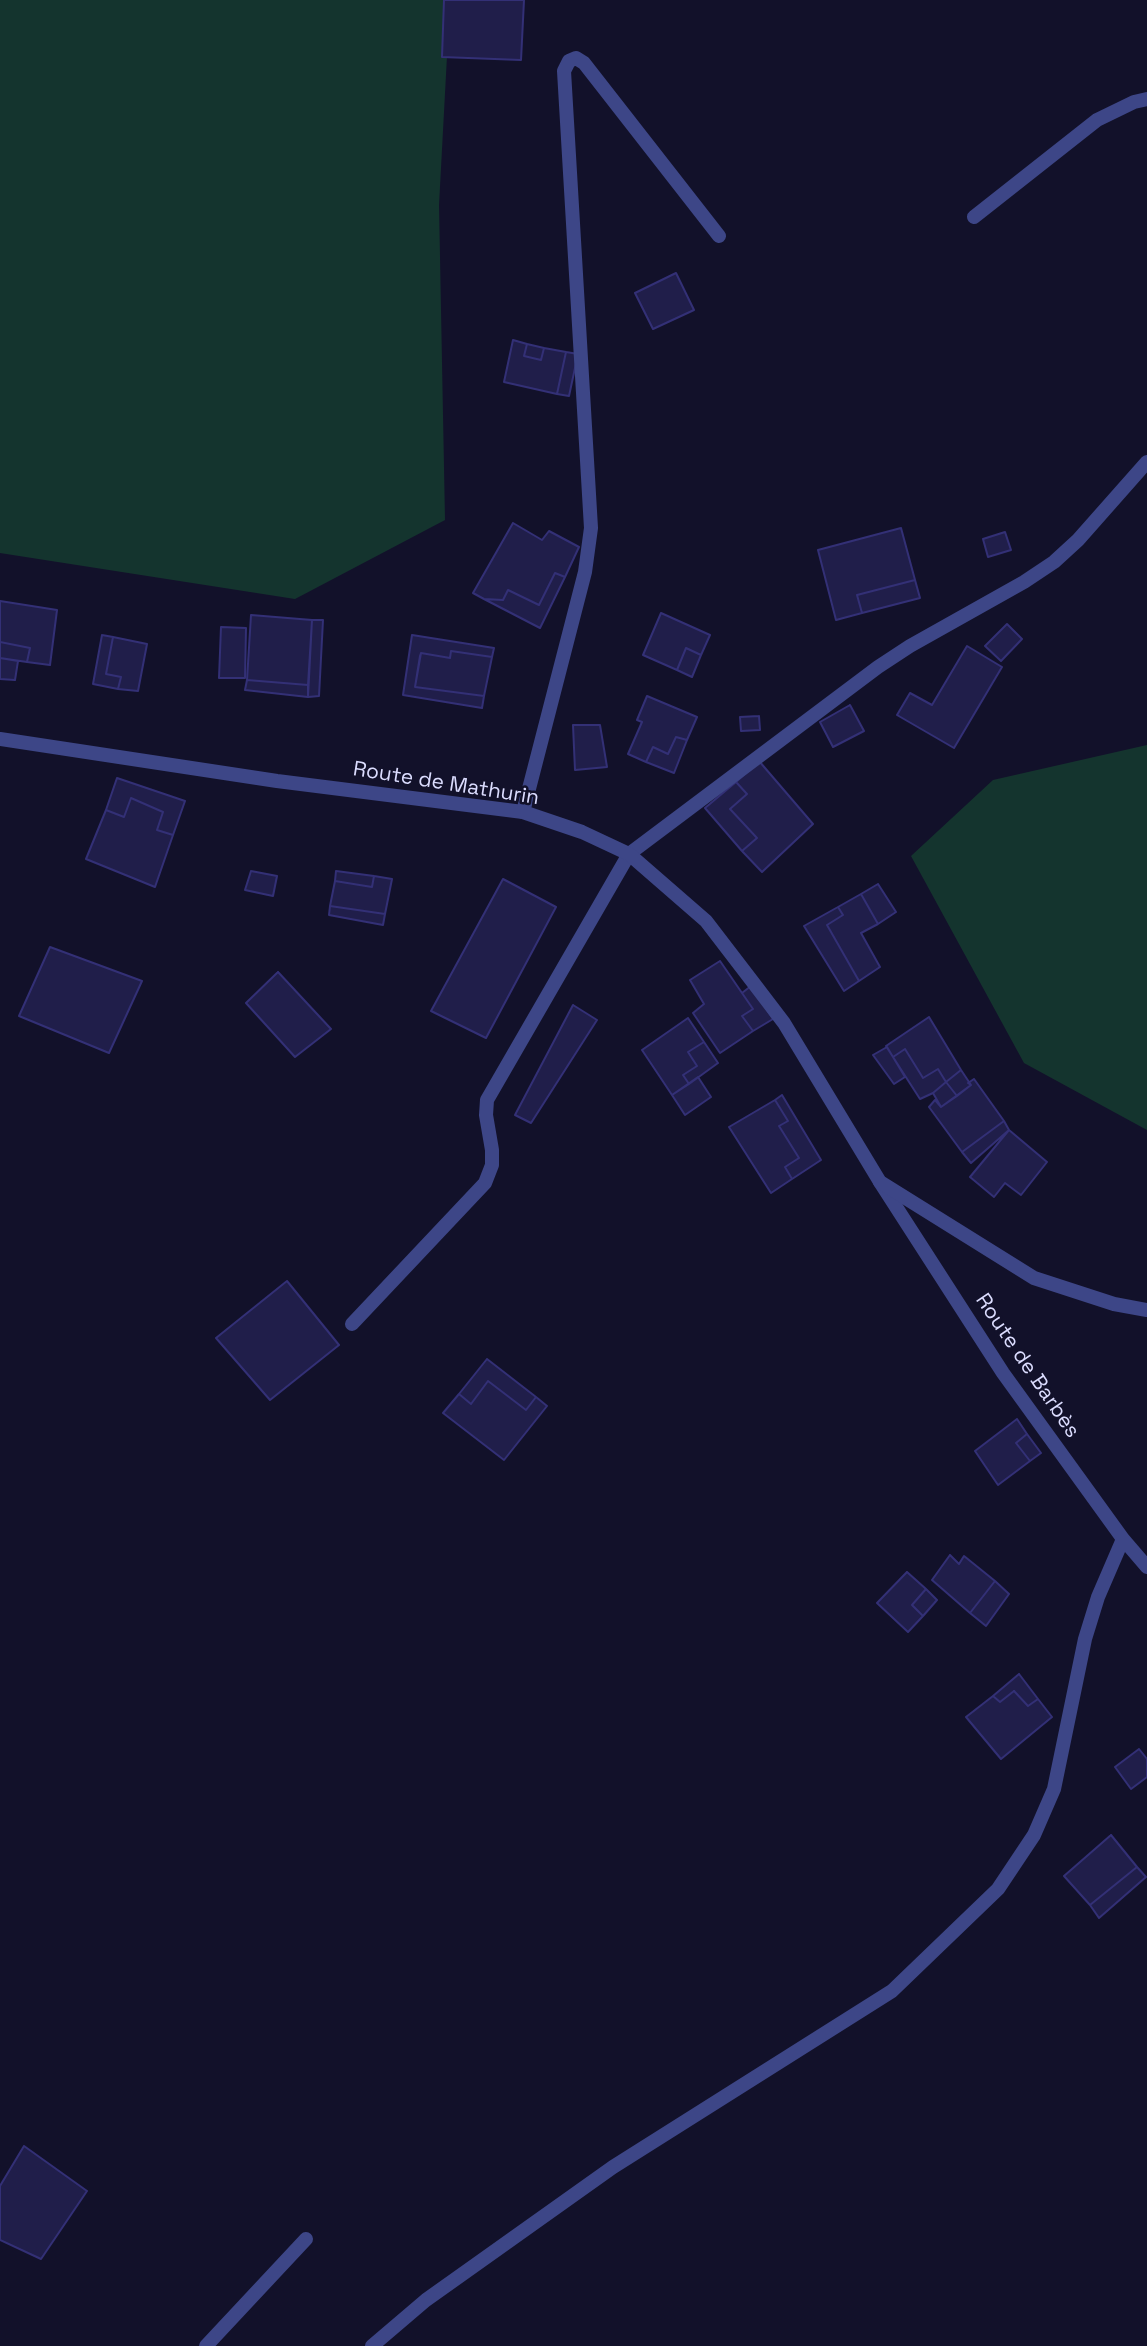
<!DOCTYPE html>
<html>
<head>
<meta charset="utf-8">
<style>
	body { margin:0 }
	canvas { display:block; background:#12112a }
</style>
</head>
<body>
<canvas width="1147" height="2346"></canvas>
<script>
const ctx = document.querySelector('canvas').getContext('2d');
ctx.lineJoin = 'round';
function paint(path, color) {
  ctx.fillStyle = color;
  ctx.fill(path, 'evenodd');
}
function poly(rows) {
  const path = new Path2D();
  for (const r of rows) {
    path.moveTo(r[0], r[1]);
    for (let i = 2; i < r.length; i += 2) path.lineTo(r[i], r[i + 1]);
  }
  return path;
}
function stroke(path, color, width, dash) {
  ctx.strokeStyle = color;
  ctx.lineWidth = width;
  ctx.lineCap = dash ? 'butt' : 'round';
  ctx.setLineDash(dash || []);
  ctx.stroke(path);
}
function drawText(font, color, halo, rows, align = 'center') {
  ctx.font = font + ' "Space Grotesk",sans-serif';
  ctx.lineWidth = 5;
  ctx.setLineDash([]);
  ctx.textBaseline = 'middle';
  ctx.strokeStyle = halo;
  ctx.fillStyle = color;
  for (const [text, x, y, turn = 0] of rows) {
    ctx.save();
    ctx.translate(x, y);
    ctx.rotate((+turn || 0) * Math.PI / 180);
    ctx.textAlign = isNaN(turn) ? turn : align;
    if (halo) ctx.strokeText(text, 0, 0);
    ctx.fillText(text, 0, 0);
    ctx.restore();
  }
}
paint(poly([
	[0,0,450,0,439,205,445,520,295,599,0,553],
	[1147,745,1147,1130,1024,1063,911,856,993,780]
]), '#14342e');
const building = poly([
	[444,0,524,0,521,60,442,57,444,0],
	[676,273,694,310,653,329,635,293,676,273],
	[513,340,527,344,524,356,541,360,544,348,566,352,557,394,504,382,513,340],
	[527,344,544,348,541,360,524,356,527,344],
	[566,352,578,354,569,396,557,394,566,352],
	[513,523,542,540,549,531,579,547,565,577,555,573,539,605,508,590,503,600,484,599,473,593,513,523],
	[901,528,915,580,857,595,862,613,836,620,818,550,901,528],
	[1005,532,1011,550,988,557,983,539,1005,532],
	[555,573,565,577,540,628,484,599,503,600,508,590,539,605,555,573],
	[915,580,920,598,862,613,857,595,915,580],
	[0,601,57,610,50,665,27,662,30,648,0,642,0,601],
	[661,613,710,635,701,655,686,648,677,670,643,655,661,613],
	[251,615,312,620,308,685,247,680,251,615],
	[312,620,323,620,319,696,308,697,312,620],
	[1007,624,1022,639,1001,661,985,646,1007,624],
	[221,627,246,628,245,678,219,678,221,627],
	[102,635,113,637,106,674,121,677,118,689,93,684,102,635],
	[412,635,494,648,492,657,451,651,450,658,421,653,420,656,415,687,484,696,482,708,403,695,412,635],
	[113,637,147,644,138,691,118,689,121,677,106,674,113,637],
	[0,642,30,648,27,662,0,658,0,642],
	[967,646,1002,667,954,748,897,715,910,693,932,705,967,646],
	[686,648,701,655,692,677,677,670,686,648],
	[451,651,492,657,484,696,415,687,421,653,450,658,451,651],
	[0,658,18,661,15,680,0,679,0,658],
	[247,680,308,685,308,697,245,690,247,680],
	[647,696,697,717,687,740,676,737,668,754,653,747,646,762,628,754,642,722,637,720,647,696],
	[850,705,864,731,833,747,820,722,850,705],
	[759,716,760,730,741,731,740,717,759,716],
	[573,725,600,725,607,767,575,770,573,725],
	[676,737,687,740,674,773,646,762,653,747,668,754,676,737],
	[759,761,813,824,762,872,742,851,757,838,730,809,747,794,736,782,759,761],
	[117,778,185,801,173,835,157,830,163,812,131,798,124,817,106,810,117,778],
	[736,782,747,794,730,809,757,838,742,851,705,808,736,782],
	[131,798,163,812,157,830,173,835,155,887,86,859,106,810,124,817,131,798],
	[251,871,277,876,273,896,245,890,251,871],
	[336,871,374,876,372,887,335,881,336,871],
	[374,876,392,879,385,914,330,906,335,881,372,887,374,876],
	[503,879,556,907,486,1038,431,1011,503,879],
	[878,884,896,912,878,924,861,894,878,884],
	[861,894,878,924,861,933,880,967,859,981,827,925,843,915,838,907,861,894],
	[330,906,385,914,383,925,329,915,330,906],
	[838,907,843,915,827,925,859,981,844,991,804,926,838,907],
	[50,947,142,981,109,1053,19,1016,50,947],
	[720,961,753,1009,742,1016,753,1031,720,1053,693,1013,704,1004,690,980,720,961],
	[278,972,331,1029,295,1057,246,1003,278,972],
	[751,986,773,1019,753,1031,742,1016,753,1009,742,993,751,986],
	[573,1005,597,1020,531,1123,515,1115,573,1005],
	[929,1017,961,1070,946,1082,938,1069,923,1078,905,1049,893,1057,886,1046,929,1017],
	[688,1018,704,1042,688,1052,697,1066,683,1075,689,1084,672,1095,642,1050,688,1018],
	[704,1042,718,1063,689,1084,683,1075,697,1066,688,1052,704,1042],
	[887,1047,905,1077,894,1084,873,1055,887,1047],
	[905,1049,923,1078,938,1069,946,1082,933,1093,920,1099,893,1057,905,1049],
	[961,1070,971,1085,957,1096,946,1082,961,1070],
	[698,1077,711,1097,685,1115,672,1095,698,1077],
	[974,1079,1004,1121,962,1152,929,1107,935,1100,941,1107,971,1085,968,1083,974,1079],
	[946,1082,957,1096,941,1107,933,1093,946,1082],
	[782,1095,821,1160,792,1179,785,1167,799,1158,779,1126,788,1121,775,1100,782,1095],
	[775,1100,788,1121,779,1126,799,1158,785,1167,792,1179,771,1193,729,1127,775,1100],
	[1004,1121,1009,1130,971,1163,962,1152,1004,1121],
	[1009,1130,1047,1162,1021,1195,1005,1183,994,1197,970,1177,1009,1130],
	[287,1281,339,1345,270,1400,216,1338,287,1281],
	[487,1359,536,1397,526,1410,488,1381,471,1404,459,1394,487,1359],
	[488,1381,526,1410,536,1397,547,1406,504,1460,443,1413,459,1394,471,1404,488,1381],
	[1017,1419,1027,1434,1016,1443,1030,1461,998,1485,975,1451,1017,1419],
	[1027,1434,1041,1453,1030,1461,1016,1443,1027,1434],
	[950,1555,959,1564,964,1556,995,1581,970,1613,932,1580,950,1555],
	[907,1572,926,1589,912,1605,923,1616,908,1632,877,1603,907,1572],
	[995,1581,1009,1594,986,1626,970,1613,995,1581],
	[926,1589,937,1600,923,1616,912,1605,926,1589],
	[1019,1674,1038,1699,1028,1706,1014,1691,1000,1702,993,1696,1019,1674],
	[1014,1691,1028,1706,1038,1699,1052,1717,1001,1759,966,1717,993,1696,1000,1702,1014,1691],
	[1139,1749,1147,1759,1147,1777,1131,1789,1115,1767,1139,1749],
	[1111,1835,1137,1867,1090,1905,1064,1876,1111,1835],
	[1137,1867,1146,1877,1099,1918,1090,1905,1137,1867],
	[24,2146,87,2191,41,2259,0,2240,0,2186,24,2146]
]);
paint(building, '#201e4a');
stroke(building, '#333076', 2);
stroke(poly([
	[974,217,1097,120,1134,102,1147,99],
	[523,812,585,572,591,528,564,71,569,61,576,58,584,63,719,236],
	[880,1182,1003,1373,1123,1539,1147,1567],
	[352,1324,485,1183,492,1165,492,1150,486,1115,487,1100,629,854,878,667,910,646,1024,582,1054,562,1078,540,1147,462],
	[206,2346,306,2239],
	[372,2346,426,2300,613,2167,892,1991,998,1889,1034,1835,1054,1789,1085,1639,1098,1597,1123,1539]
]), '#3d4687', 14);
stroke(poly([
	[0,739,277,781,523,812,582,832,629,854,706,921,752,981,784,1023,880,1182,1034,1278,1114,1304,1147,1310]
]), '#3d4687', 14);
drawText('21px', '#dbdcfe', '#12112a', [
	["Route de Mathurin",446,784,9],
	["Route de Barbès",1027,1366,56]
]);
</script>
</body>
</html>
